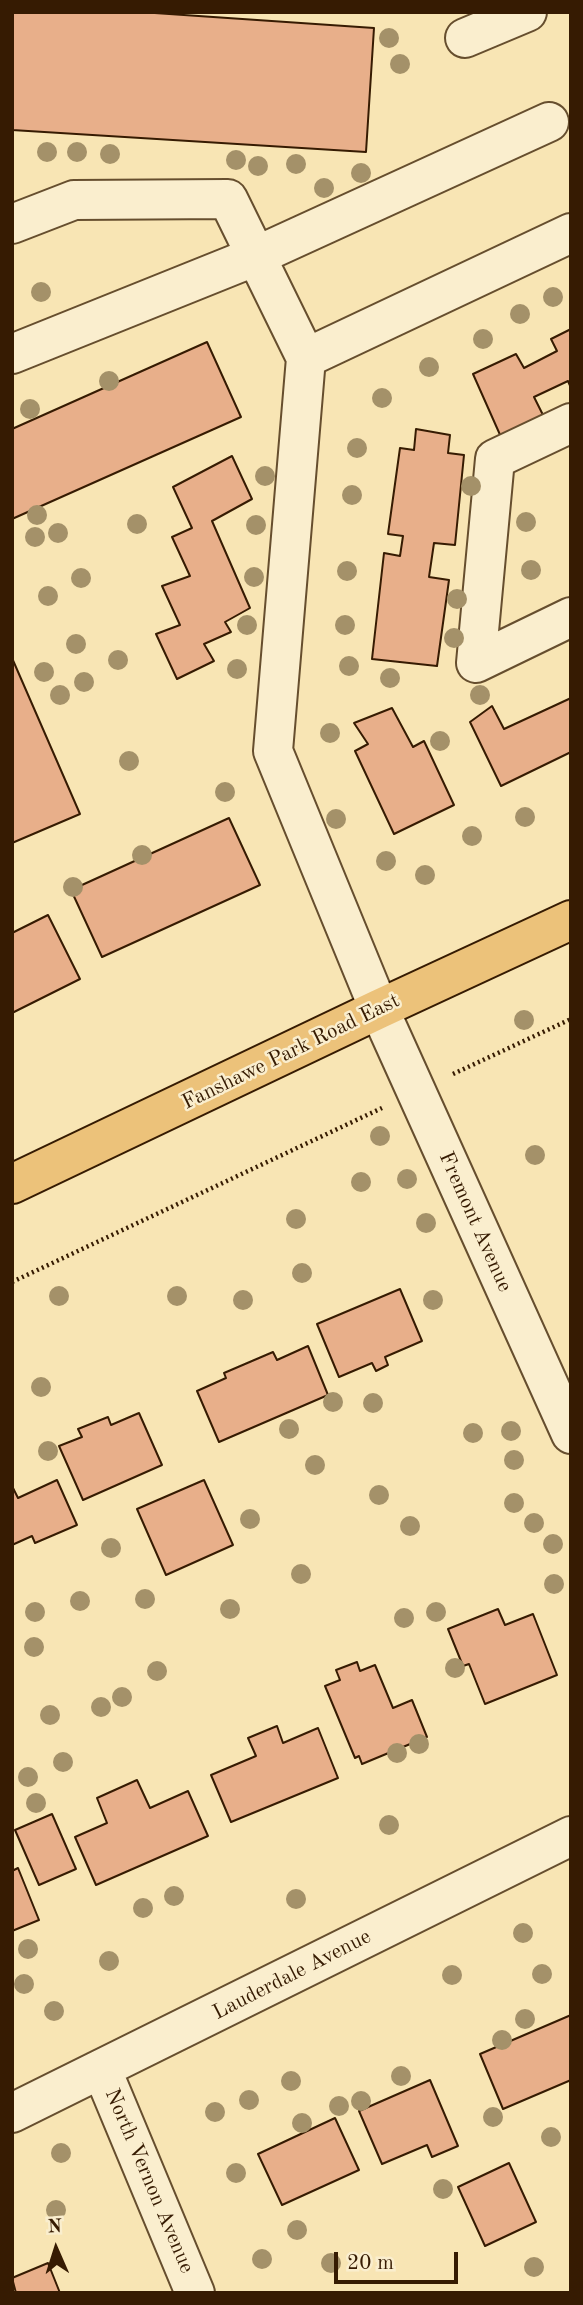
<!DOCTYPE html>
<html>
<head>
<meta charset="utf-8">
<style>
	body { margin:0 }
	#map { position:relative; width:583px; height:2305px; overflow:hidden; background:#f8e5b4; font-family:"Old Standard TT",serif }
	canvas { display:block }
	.frame { position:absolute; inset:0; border:14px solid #361b02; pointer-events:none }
	.north { position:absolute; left:21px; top:2214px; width:70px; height:70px; -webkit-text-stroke:5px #faeece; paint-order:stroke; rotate:357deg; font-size:19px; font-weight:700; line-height:28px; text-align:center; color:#361b02 }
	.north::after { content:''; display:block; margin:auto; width:24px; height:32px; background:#361b02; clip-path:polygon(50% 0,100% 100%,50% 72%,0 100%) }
	.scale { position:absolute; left:334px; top:2252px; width:124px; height:32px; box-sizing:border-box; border:4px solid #361b02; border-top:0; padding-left:9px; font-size:21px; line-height:24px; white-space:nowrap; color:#361b02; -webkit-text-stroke:5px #faeece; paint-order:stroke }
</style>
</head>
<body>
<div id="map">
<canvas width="583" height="2305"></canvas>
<div class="frame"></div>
<div class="north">N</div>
<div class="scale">20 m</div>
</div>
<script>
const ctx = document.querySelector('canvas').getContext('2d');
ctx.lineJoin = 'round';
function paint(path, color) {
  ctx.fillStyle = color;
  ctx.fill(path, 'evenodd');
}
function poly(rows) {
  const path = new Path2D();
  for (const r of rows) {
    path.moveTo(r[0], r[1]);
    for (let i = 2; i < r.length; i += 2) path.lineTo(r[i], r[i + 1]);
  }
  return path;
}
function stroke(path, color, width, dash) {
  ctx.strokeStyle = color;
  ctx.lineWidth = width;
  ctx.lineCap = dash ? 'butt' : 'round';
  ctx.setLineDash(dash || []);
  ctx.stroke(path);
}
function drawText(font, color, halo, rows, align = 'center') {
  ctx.font = font + ' "Old Standard TT",serif';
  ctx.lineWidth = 5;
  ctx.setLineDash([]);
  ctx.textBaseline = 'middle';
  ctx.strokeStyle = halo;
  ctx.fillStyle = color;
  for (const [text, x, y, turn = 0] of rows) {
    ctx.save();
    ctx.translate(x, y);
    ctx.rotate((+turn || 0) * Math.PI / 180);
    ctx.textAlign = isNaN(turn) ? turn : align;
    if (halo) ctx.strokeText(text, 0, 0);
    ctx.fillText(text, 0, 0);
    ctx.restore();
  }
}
const building = poly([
	[12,12,140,12,374,28,366,152,12,130,12,12],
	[571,329,571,388,568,381,534,397,545,419,501,437,473,374,516,354,524,368,557,351,551,339,571,329],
	[207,342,241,417,12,519,12,429,207,342],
	[416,429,450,435,448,453,464,455,455,545,434,543,429,577,449,580,437,666,372,659,384,553,400,556,403,536,388,534,400,448,414,450,416,429],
	[232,456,252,499,212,521,250,608,225,622,231,632,204,644,214,661,177,679,156,634,180,625,162,586,190,576,172,537,192,528,173,487,232,456],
	[12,658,80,814,12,843,12,658],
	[571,698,571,752,501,786,470,722,492,706,504,729,571,698],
	[392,708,413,747,424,741,454,805,394,834,355,751,368,744,354,723,392,708],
	[229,818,260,885,102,957,71,890,229,818],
	[48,915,80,979,12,1013,12,933,48,915],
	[400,1289,422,1341,385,1357,388,1365,376,1371,372,1363,339,1377,317,1324,400,1289],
	[308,1346,328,1395,219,1442,197,1391,226,1378,224,1373,273,1352,277,1360,308,1346],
	[139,1413,162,1465,83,1500,59,1446,82,1437,78,1429,108,1417,111,1425,139,1413],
	[57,1480,77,1525,35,1543,32,1536,12,1545,12,1486,18,1498,57,1480],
	[204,1480,233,1545,166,1575,137,1509,204,1480],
	[498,1609,505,1625,533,1614,557,1675,485,1704,469,1664,463,1666,448,1629,498,1609],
	[357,1662,360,1671,375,1665,393,1708,412,1700,427,1737,362,1764,359,1756,355,1758,325,1686,340,1680,336,1670,357,1662],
	[277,1726,283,1743,318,1728,338,1778,231,1822,211,1775,256,1756,248,1738,277,1726],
	[137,1780,150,1808,188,1791,208,1836,96,1885,75,1837,107,1823,97,1798,137,1780],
	[52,1814,76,1869,39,1885,15,1830,52,1814],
	[18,1868,39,1920,12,1931,12,1871,18,1868],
	[571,2015,571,2080,503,2109,480,2054,571,2015],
	[430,2080,458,2146,432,2157,427,2145,382,2164,359,2111,430,2080],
	[335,2118,359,2170,282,2205,258,2154,335,2118],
	[509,2163,536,2222,485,2246,458,2187,509,2163],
	[48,2263,60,2293,16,2293,12,2278,48,2263]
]);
paint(building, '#e8af8a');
stroke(building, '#361b02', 2);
const minor = poly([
	[465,38,527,12],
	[12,224,74,200,228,199,306,358,273,751,379,1009,571,1434],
	[12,354,256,256,549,122],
	[306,358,571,233],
	[571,423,495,459,476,663,571,617],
	[102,2070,195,2293],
	[12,2113,571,1836]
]);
const major = poly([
	[12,1184,379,1009,571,920]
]);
stroke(minor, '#664e2e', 42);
stroke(major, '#361b02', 42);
stroke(poly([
	[453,1074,571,1019],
	[12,1282,382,1108]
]), '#361b02', 4.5, [2, 3.5]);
stroke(minor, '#faeece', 38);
stroke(major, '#ecc27a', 38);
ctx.fillStyle = '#a49169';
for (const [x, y] of [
	[389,38],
	[400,64],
	[47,152],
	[77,152],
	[110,154],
	[236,160],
	[296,164],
	[258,166],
	[361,173],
	[324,188],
	[41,292],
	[553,297],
	[520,314],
	[483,339],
	[429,367],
	[109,381],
	[382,398],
	[30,409],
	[357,448],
	[265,476],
	[471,486],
	[352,495],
	[37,515],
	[526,522],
	[137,524],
	[256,525],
	[58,533],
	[35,537],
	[531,570],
	[347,571],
	[254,577],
	[81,578],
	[48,596],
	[457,599],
	[247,625],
	[345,625],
	[454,638],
	[76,644],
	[118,660],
	[349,666],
	[237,669],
	[44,672],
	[390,678],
	[84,682],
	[60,695],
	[480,695],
	[330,733],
	[440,741],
	[129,761],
	[225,792],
	[525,817],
	[336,819],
	[472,836],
	[142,855],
	[386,861],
	[425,875],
	[73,887],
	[524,1020],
	[380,1136],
	[535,1155],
	[407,1179],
	[361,1182],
	[296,1219],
	[426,1223],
	[302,1273],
	[59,1296],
	[177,1296],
	[243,1300],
	[433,1300],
	[41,1387],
	[333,1402],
	[373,1403],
	[289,1429],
	[511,1431],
	[473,1433],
	[48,1451],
	[514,1460],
	[315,1465],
	[379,1495],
	[514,1503],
	[250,1519],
	[534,1523],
	[410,1526],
	[553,1544],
	[111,1548],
	[301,1574],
	[554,1584],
	[145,1599],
	[80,1601],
	[230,1609],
	[35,1612],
	[436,1612],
	[404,1618],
	[34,1647],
	[455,1668],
	[157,1671],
	[122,1697],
	[101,1707],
	[50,1715],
	[419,1744],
	[397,1753],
	[63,1762],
	[28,1777],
	[36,1803],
	[389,1825],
	[174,1896],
	[296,1899],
	[143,1908],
	[523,1933],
	[28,1949],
	[109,1961],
	[542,1974],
	[452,1975],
	[24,1984],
	[54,2011],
	[525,2019],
	[502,2040],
	[401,2076],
	[291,2081],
	[249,2100],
	[361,2101],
	[339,2106],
	[215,2112],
	[493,2117],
	[302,2123],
	[551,2137],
	[61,2153],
	[236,2173],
	[443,2189],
	[56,2210],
	[297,2230],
	[262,2259],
	[331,2263],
	[534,2267]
]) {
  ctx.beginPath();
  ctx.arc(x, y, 10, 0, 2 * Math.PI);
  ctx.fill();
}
drawText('21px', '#361b02', '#faeece', [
	["Fanshawe Park Road East",291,1052,-26],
	["Fremont Avenue",475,1222,66],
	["Lauderdale Avenue",292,1975,-27],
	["North Vernon Avenue",149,2181,67]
]);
</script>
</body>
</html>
